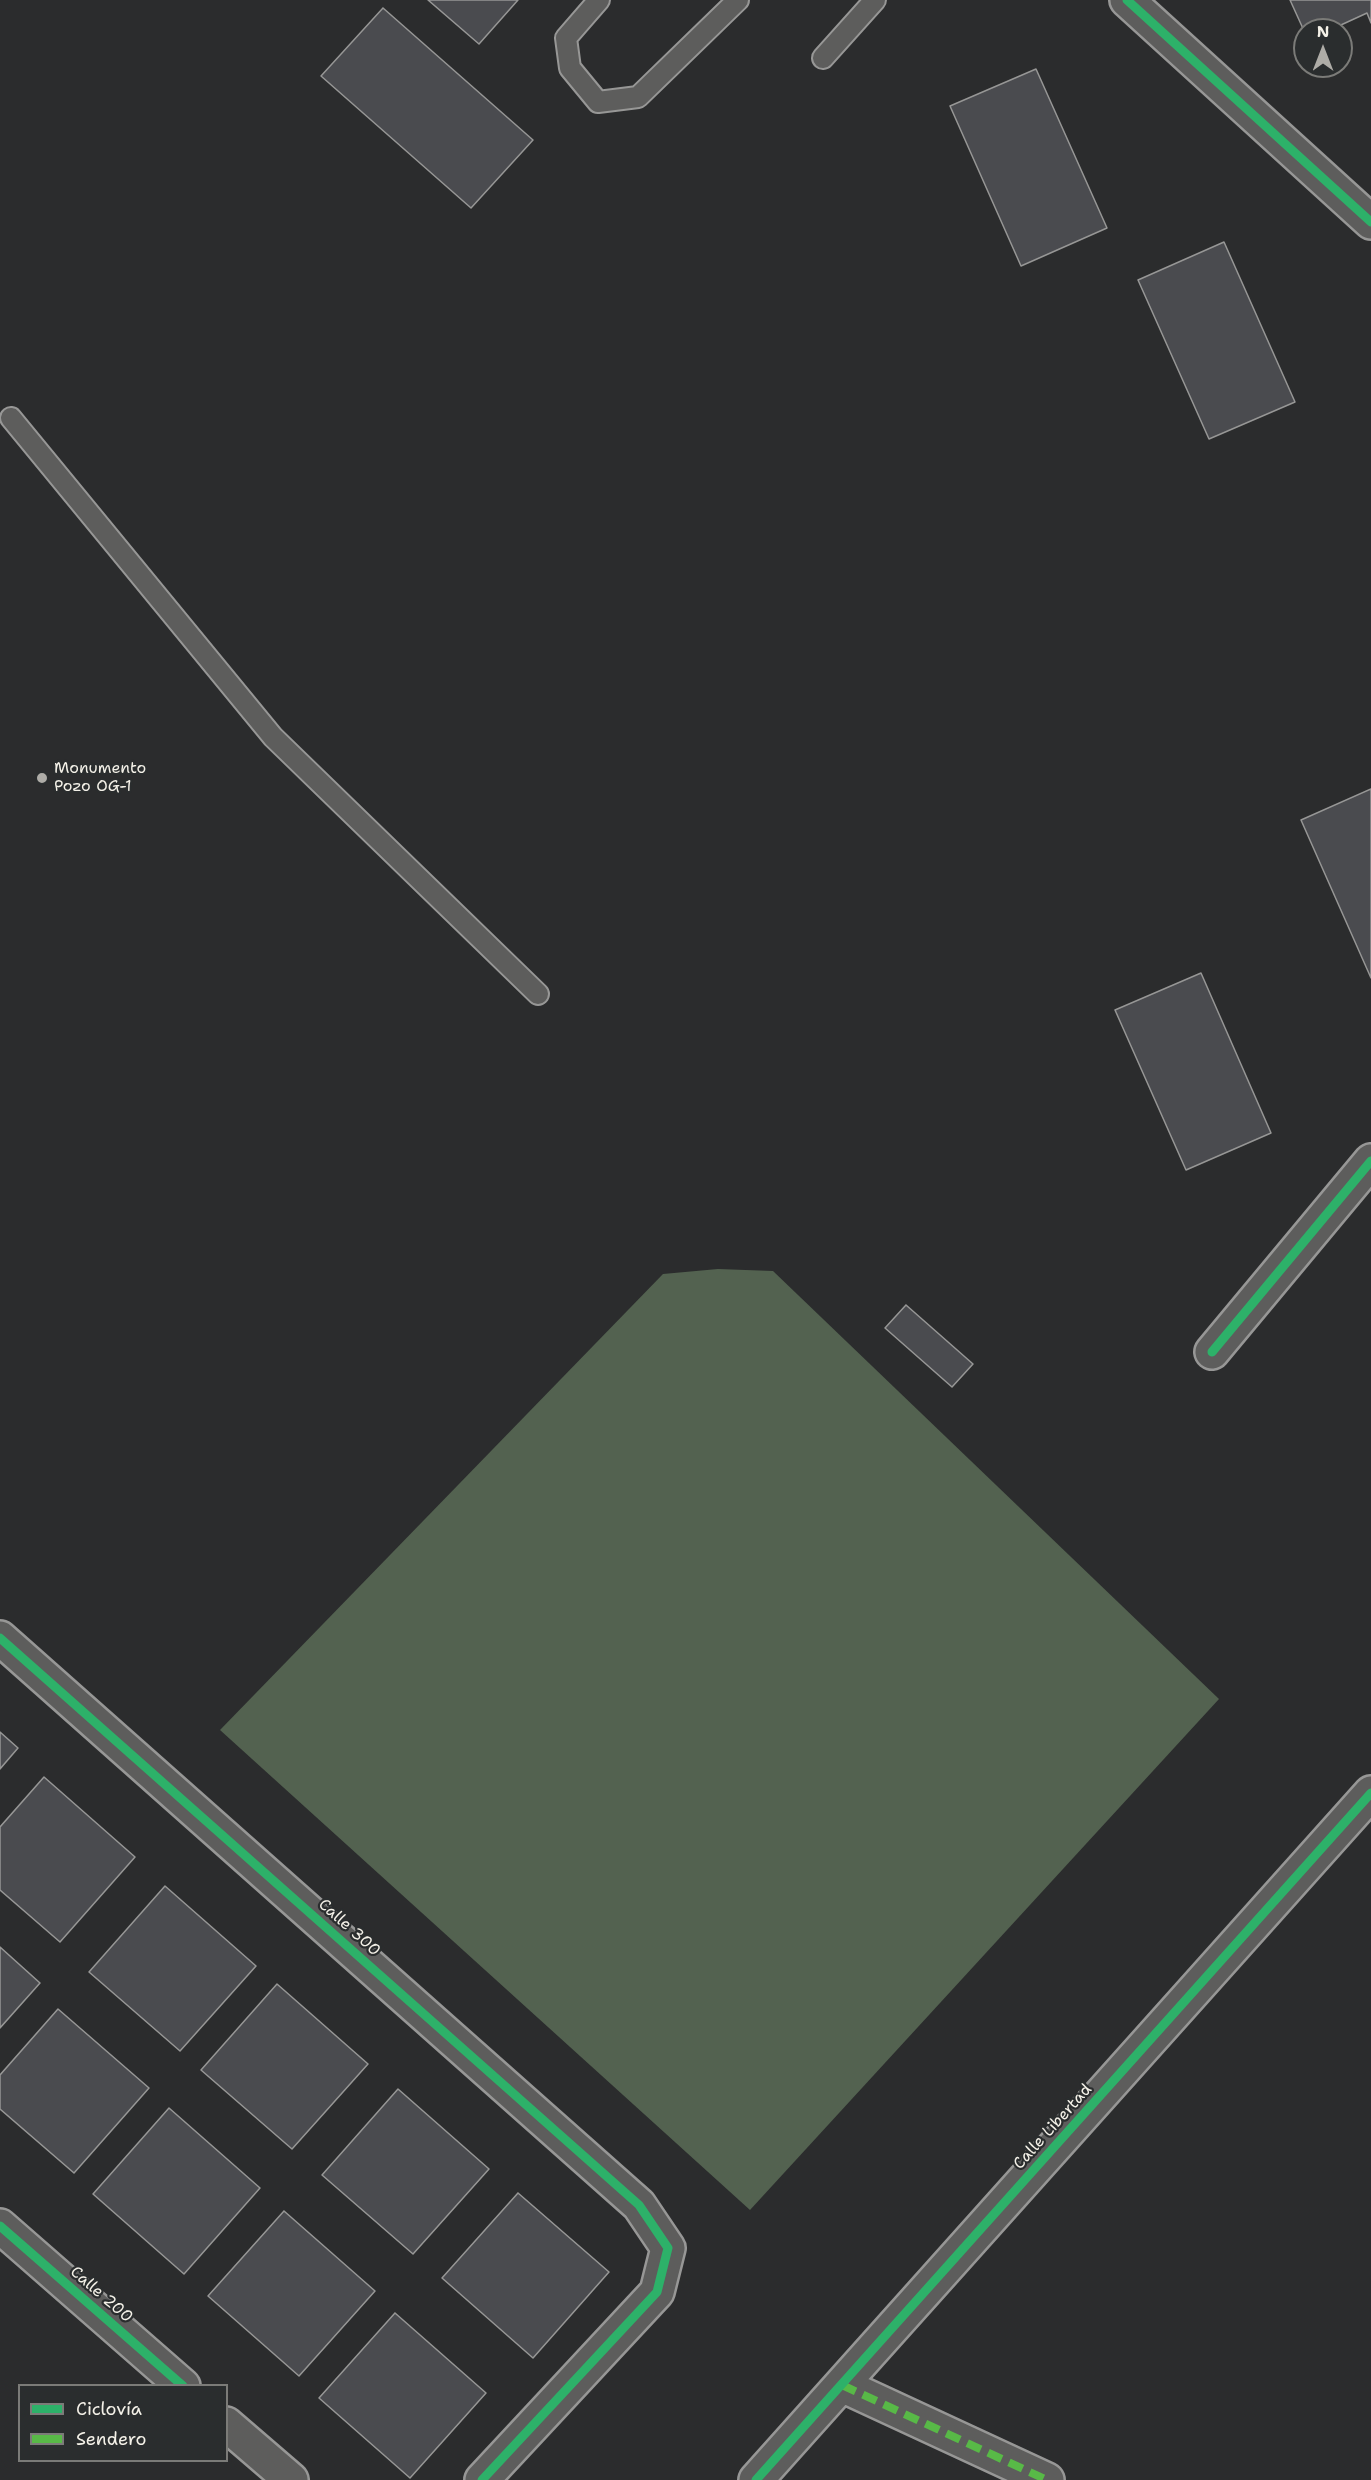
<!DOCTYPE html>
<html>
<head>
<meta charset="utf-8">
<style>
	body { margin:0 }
	#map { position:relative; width:1371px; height:2480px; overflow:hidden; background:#2b2c2d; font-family:"Shantell Sans",sans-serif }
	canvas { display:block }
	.legend { position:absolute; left:18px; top:2384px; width:210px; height:78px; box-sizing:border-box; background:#2a2d2e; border:2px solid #7b7b78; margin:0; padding:8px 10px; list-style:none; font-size:18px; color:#f4f1e8 }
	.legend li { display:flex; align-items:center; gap:12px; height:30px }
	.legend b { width:30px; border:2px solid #7b7b78 }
	.north { position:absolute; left:1293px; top:18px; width:60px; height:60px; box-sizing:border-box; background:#2a2d2e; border:2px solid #7b7b78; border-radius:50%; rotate:0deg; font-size:16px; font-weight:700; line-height:24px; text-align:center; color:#f4f1e8 }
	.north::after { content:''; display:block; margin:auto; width:21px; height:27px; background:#aeaca7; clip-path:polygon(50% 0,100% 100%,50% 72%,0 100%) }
</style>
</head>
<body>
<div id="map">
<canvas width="1371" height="2480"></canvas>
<ul class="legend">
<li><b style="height:8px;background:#2db169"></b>Ciclovía</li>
<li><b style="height:8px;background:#58b947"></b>Sendero</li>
</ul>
<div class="north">N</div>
</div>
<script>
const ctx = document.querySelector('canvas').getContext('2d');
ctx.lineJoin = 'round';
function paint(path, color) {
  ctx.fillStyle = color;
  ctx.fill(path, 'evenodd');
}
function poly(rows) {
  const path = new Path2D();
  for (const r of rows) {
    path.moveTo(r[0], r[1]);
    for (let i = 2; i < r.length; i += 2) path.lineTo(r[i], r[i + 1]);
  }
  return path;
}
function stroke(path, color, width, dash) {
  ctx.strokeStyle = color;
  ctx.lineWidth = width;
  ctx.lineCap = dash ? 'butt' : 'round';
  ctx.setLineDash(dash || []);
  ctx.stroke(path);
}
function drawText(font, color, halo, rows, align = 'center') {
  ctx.font = font + ' "Shantell Sans",sans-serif';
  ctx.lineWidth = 4.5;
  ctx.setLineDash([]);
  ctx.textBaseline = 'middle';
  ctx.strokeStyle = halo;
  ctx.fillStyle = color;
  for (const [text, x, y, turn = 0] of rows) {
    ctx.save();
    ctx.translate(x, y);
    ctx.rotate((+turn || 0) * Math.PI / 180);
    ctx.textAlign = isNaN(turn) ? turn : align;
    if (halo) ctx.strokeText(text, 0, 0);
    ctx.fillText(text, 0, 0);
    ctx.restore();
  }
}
paint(poly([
	[718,1269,773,1271,1219,1699,750,2210,220,1730,663,1274]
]), '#536250');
const building = poly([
	[428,0,518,0,479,44,428,0],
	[1290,0,1371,0,1371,23,1367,13,1330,30,1305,30,1305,33,1290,0],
	[383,8,533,140,471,208,321,76,383,8],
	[1036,69,1107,228,1021,266,950,106,1036,69],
	[1224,242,1295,402,1209,439,1138,280,1224,242],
	[1371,789,1371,978,1301,820,1371,789],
	[1201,973,1271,1133,1186,1170,1115,1010,1201,973],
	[906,1305,973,1364,952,1387,885,1328,906,1305],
	[0,1732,18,1748,0,1769,0,1732],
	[44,1777,135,1857,60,1942,0,1890,0,1827,44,1777],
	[165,1886,256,1966,180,2051,89,1972,165,1886],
	[0,1947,40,1983,0,2028,0,1947],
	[277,1984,368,2064,292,2149,201,2070,277,1984],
	[58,2009,149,2088,74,2173,0,2109,0,2075,58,2009],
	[398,2089,489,2169,413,2254,322,2175,398,2089],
	[169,2108,260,2188,184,2274,93,2194,169,2108],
	[518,2193,609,2272,533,2358,442,2278,518,2193],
	[284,2211,375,2291,299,2376,208,2296,284,2211],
	[395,2313,486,2393,410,2478,319,2398,395,2313]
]);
paint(building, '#4a4b4f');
stroke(building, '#979796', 1.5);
const lane = poly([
	[599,0,566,38,570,68,598,102,638,97,738,0],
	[823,58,875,0],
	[11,418,273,737,538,994]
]);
const street = poly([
	[1127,0,1371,222],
	[1212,1352,1371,1161],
	[0,1638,639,2205,668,2248,657,2292,482,2480],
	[0,2226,183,2386],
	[842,2385,1047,2480],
	[226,2424,291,2480],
	[756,2480,1371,1793]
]);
stroke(lane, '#979796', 24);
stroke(street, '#979796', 38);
stroke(lane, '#5d5d5c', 20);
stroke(street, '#5d5d5c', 33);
stroke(poly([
	[842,2385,1047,2480]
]), '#58b947', 8, [15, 8]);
stroke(poly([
	[1127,0,1371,222],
	[1212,1352,1371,1161],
	[0,1638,639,2205,668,2248,657,2292,482,2480],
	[0,2226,183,2386],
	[756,2480,1371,1793]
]), '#2db169', 9);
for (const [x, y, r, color] of [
	[42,778,6,"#aeaca7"]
]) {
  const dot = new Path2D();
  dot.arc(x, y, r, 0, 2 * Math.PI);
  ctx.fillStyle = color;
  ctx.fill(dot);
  stroke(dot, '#2a2d2e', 2);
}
drawText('16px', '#f4f1e8', '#2a2d2e', [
	["Monumento",54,769],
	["Pozo OG-1",54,787]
], 'left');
drawText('16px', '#f4f1e8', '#2a2d2e', [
	["Calle 300",349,1928,42],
	["Calle Libertad",1053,2127,-48],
	["Calle 200",101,2295,41]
]);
</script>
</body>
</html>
